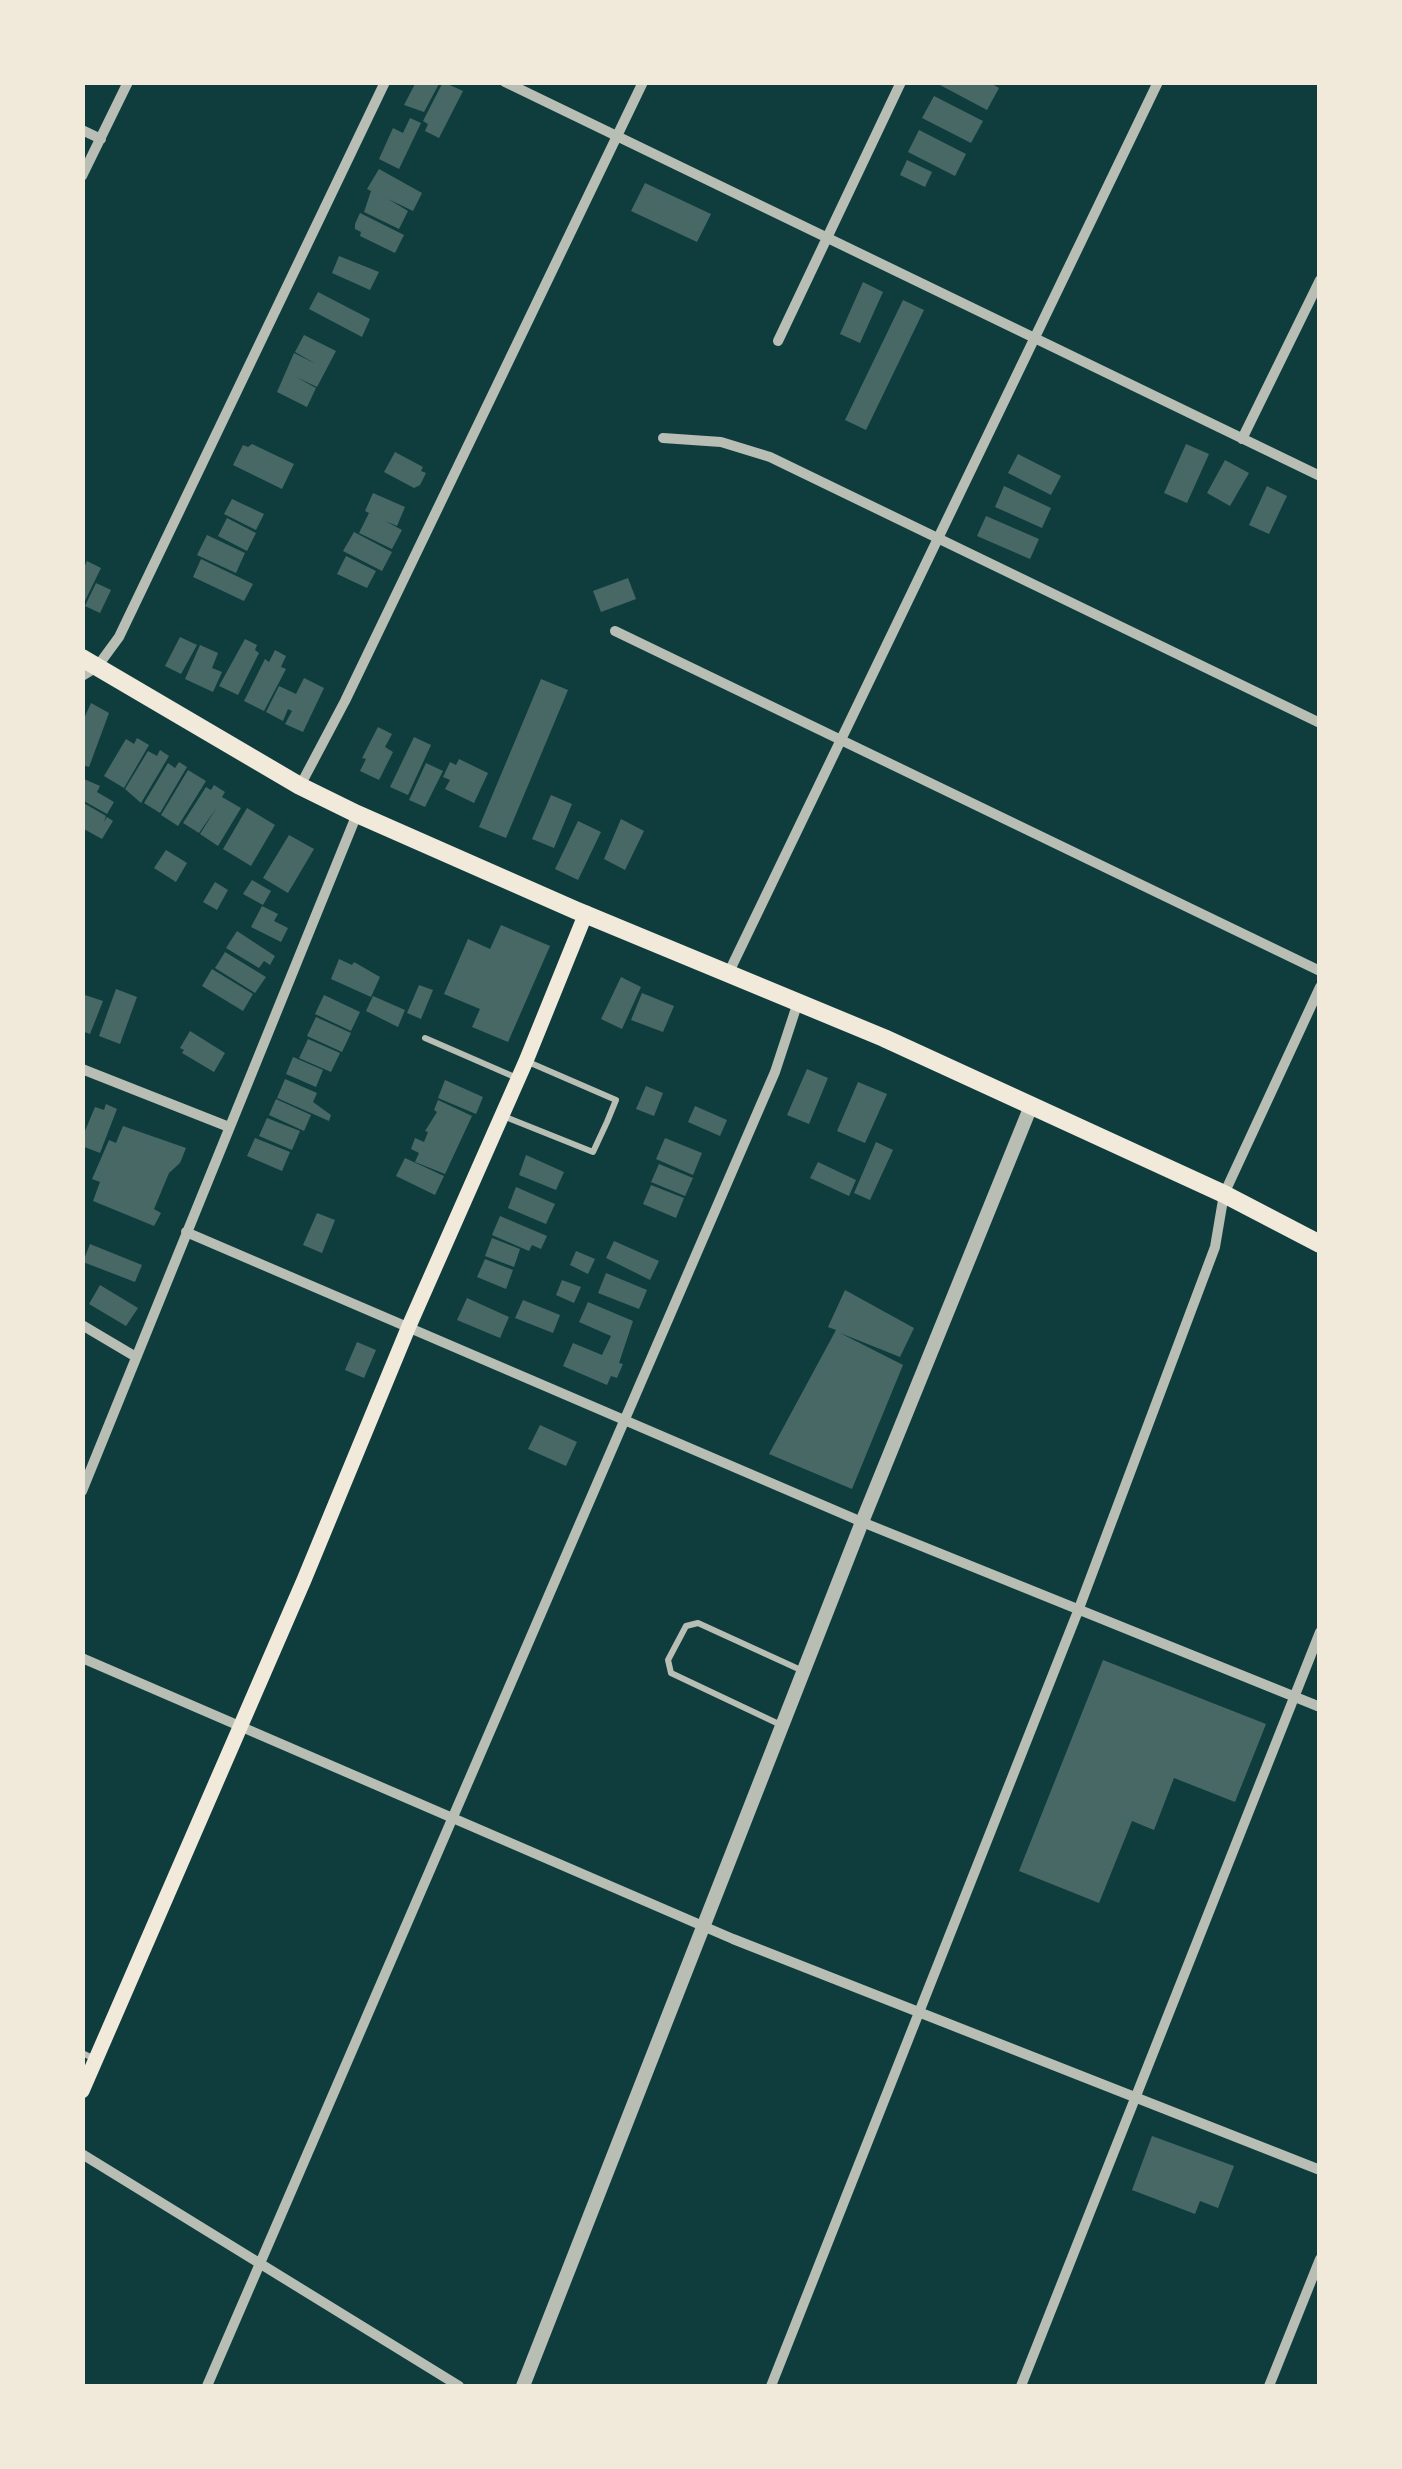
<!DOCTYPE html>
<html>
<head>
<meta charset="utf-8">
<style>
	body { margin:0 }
	#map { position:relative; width:1402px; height:2469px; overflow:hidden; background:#0f3d3e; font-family:"Nunito Sans",sans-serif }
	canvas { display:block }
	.frame { position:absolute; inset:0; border:85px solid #f1e9da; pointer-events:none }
</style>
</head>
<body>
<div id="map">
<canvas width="1402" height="2469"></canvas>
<div class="frame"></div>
</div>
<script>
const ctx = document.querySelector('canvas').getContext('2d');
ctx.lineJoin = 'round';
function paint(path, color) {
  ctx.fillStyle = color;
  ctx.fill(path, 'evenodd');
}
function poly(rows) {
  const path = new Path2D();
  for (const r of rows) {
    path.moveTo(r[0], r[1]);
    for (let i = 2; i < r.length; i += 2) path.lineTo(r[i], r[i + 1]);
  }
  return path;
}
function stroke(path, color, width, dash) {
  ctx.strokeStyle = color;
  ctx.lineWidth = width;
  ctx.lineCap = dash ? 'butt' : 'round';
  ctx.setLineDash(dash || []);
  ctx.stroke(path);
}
paint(poly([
	[416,82,440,82,424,112,404,105],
	[443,82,463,91,439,138,425,131,428,124,423,121],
	[941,82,989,82,999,88,987,110,940,85],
	[934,96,983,121,971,143,922,118],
	[410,118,421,123,399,169,379,159,393,128,403,133],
	[919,130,966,154,955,176,908,152],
	[907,160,932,172,925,187,900,175],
	[379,169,422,193,413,211,388,199,408,211,399,229,364,212,371,191,367,189],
	[645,183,711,214,697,242,631,211],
	[360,213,404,235,395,253,360,236,361,232,355,229,355,224],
	[339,256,379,272,370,290,332,273],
	[863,282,883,292,860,343,840,334],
	[318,292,370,319,362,337,309,309],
	[903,300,924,310,866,430,845,420],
	[304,335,336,351,317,387,296,377,316,388,307,407,277,392,294,353,316,364,295,352],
	[252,444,294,464,282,489,233,465,243,445,248,447],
	[1186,444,1209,454,1187,503,1164,493],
	[395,452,423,467,421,471,426,473,420,485,414,488,384,472],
	[1018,454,1061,476,1051,495,1008,473],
	[1225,460,1249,473,1230,506,1207,493],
	[1004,486,1051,508,1042,528,995,507],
	[1267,486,1287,496,1269,534,1249,525],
	[373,493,405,507,397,526,385,521,402,530,392,549,359,533,369,513,365,511],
	[232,499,264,514,256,530,224,514],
	[986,516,1039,539,1030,559,977,536],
	[227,518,256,533,247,551,218,536],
	[354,532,392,552,382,571,343,551],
	[207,535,245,553,236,573,197,555],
	[346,556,376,571,367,588,337,574],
	[201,559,253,584,244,601,193,577],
	[87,561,101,568,82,607,82,572],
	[628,578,636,599,601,612,593,591],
	[96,583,111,590,100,613,85,606],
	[180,637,197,645,181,674,165,666],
	[245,639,257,645,255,650,259,653,238,695,219,686],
	[200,645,218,653,212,668,222,672,213,692,185,679],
	[275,650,286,656,281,667,286,669,264,711,244,701,265,659,269,662],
	[304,678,324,688,303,732,285,724,292,711,288,709,283,721,266,712,279,686,296,694],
	[541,679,568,690,506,838,479,827],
	[91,703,109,713,89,767,82,765,82,723],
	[378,727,392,734,385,747,393,752,379,780,360,771,366,759,362,758],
	[414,737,431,745,408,795,390,787],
	[137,738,149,745,124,788,104,776,126,739,134,744],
	[160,750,169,756,141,803,125,789,148,751,157,756],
	[459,759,488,773,474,803,445,789,450,780,443,777,450,762,456,765],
	[179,762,187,767,160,813,144,803,168,763,175,768],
	[426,763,443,771,425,807,409,800],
	[188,770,206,781,178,826,161,815],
	[84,779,100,786,97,792,114,802,107,814,82,800],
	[214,785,225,792,222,797,241,808,218,846,200,834,217,807,199,833,183,823,206,787,211,790],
	[551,795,572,804,554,848,532,839],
	[82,802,106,816,104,822,107,817,113,821,102,839,82,828],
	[247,808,275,825,251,866,223,849],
	[621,819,644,831,625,870,604,859],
	[578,821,601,832,578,880,555,869],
	[289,835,314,849,288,893,263,878],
	[166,850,187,863,176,882,154,868],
	[252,880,271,891,263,905,243,894],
	[215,882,228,890,217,910,203,902],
	[262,906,278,914,274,921,288,928,281,942,251,927],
	[501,925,550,946,508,1042,472,1027,480,1009,444,994,468,939,490,949],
	[237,931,275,956,270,965,264,961,259,968,226,948],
	[225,952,266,977,255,993,215,968],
	[339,959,352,965,354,962,380,977,371,997,331,979],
	[212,969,253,994,243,1011,202,986],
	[621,977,641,987,622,1029,601,1019],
	[419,985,433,990,421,1019,407,1013],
	[116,989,137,997,120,1044,99,1036],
	[642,993,674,1006,663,1032,631,1020],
	[82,994,103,1001,90,1034,82,1031],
	[324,995,360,1012,351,1031,315,1014],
	[373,996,405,1010,398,1027,366,1011],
	[316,1017,351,1033,342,1052,307,1036],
	[190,1031,225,1053,214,1072,182,1053,184,1050,180,1048],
	[308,1039,340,1053,331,1072,299,1058],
	[293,1057,323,1070,316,1087,286,1074],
	[807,1069,828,1078,809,1124,787,1115],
	[285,1079,317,1093,313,1102,331,1115,329,1121,277,1098],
	[445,1080,483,1097,476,1114,438,1098],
	[858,1082,887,1094,865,1143,837,1131],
	[646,1086,663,1093,654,1116,636,1109],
	[276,1099,311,1115,304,1131,269,1115],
	[438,1100,472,1116,445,1174,415,1162,419,1153,411,1149,415,1138,424,1142,428,1132,425,1131,437,1112,434,1110],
	[106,1104,117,1109,100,1153,82,1146,82,1138,95,1107,104,1110],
	[695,1106,727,1120,720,1136,688,1122],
	[267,1118,300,1131,292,1150,259,1136],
	[123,1126,186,1148,180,1163,169,1173,154,1209,161,1213,154,1226,93,1201,100,1182,92,1179,109,1140,116,1143],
	[255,1138,290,1152,282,1171,247,1156],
	[665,1138,702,1153,693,1175,656,1159],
	[876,1142,893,1150,870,1200,854,1193],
	[526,1155,564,1172,556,1190,519,1175],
	[405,1158,444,1176,435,1195,396,1176],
	[818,1162,856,1180,849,1196,810,1178],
	[659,1164,693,1178,685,1196,651,1182],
	[651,1185,684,1198,676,1218,643,1204],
	[516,1187,555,1204,546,1224,508,1208],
	[317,1213,335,1220,322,1253,303,1245],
	[500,1216,547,1236,541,1249,532,1245,529,1251,492,1235],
	[492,1238,520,1249,514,1267,485,1256],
	[614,1241,659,1261,650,1280,606,1258],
	[90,1244,142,1265,135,1282,83,1262],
	[576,1251,595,1259,588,1274,570,1265],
	[485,1259,513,1270,506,1289,477,1277],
	[606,1273,647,1290,639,1309,598,1293],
	[562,1280,581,1287,574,1303,556,1295],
	[100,1285,138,1308,126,1326,89,1304],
	[845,1290,914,1328,900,1357,840,1333,903,1365,852,1489,769,1454,836,1330,828,1327],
	[467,1298,509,1317,500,1338,457,1320],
	[523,1300,560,1315,553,1333,515,1318],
	[588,1302,633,1321,619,1363,623,1364,617,1378,611,1376,607,1385,563,1366,573,1343,602,1355,611,1336,579,1322],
	[357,1342,376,1350,364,1378,345,1370],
	[540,1425,577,1442,566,1466,528,1449],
	[1103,1660,1266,1724,1235,1802,1174,1778,1154,1830,1132,1821,1099,1903,1019,1871],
	[1152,2136,1234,2166,1218,2208,1200,2201,1195,2214,1132,2190]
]), '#486865');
stroke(poly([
	[425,1038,517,1078],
	[503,1116,593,1152,607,1122,616,1100,526,1061],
	[781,1725,671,1673,668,1660,686,1626,698,1623,803,1671],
	[82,2053,95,2059]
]), '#b8beb3', 6);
stroke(poly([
	[505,82,1320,476],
	[82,130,101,139],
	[82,176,128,82],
	[778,341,901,82],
	[663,438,721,442,770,457,1320,723],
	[1242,439,1320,280],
	[615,631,1320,971],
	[82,676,97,667,119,637,385,82],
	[300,786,345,701,643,82],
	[728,974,1158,82],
	[82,1069,229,1127],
	[186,1232,862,1522,1320,1707],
	[82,1325,136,1357],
	[82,1491,357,814],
	[82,1658,733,1939,1320,2170],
	[82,2154,459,2386],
	[207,2386,775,1072,798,1002],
	[771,2386,1078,1611,1215,1247,1224,1194,1320,987],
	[1021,2386,1320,1632],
	[1269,2386,1320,2259]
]), '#b8beb3', 10);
stroke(poly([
	[523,2386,862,1522,1031,1106]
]), '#b8beb3', 14);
stroke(poly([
	[82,2091,304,1580,409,1326,526,1061,586,913]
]), '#f1e9da', 15);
stroke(poly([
	[82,658,300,786,357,814,575,910,884,1038,1224,1194,1320,1244]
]), '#f1e9da', 18);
</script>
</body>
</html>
